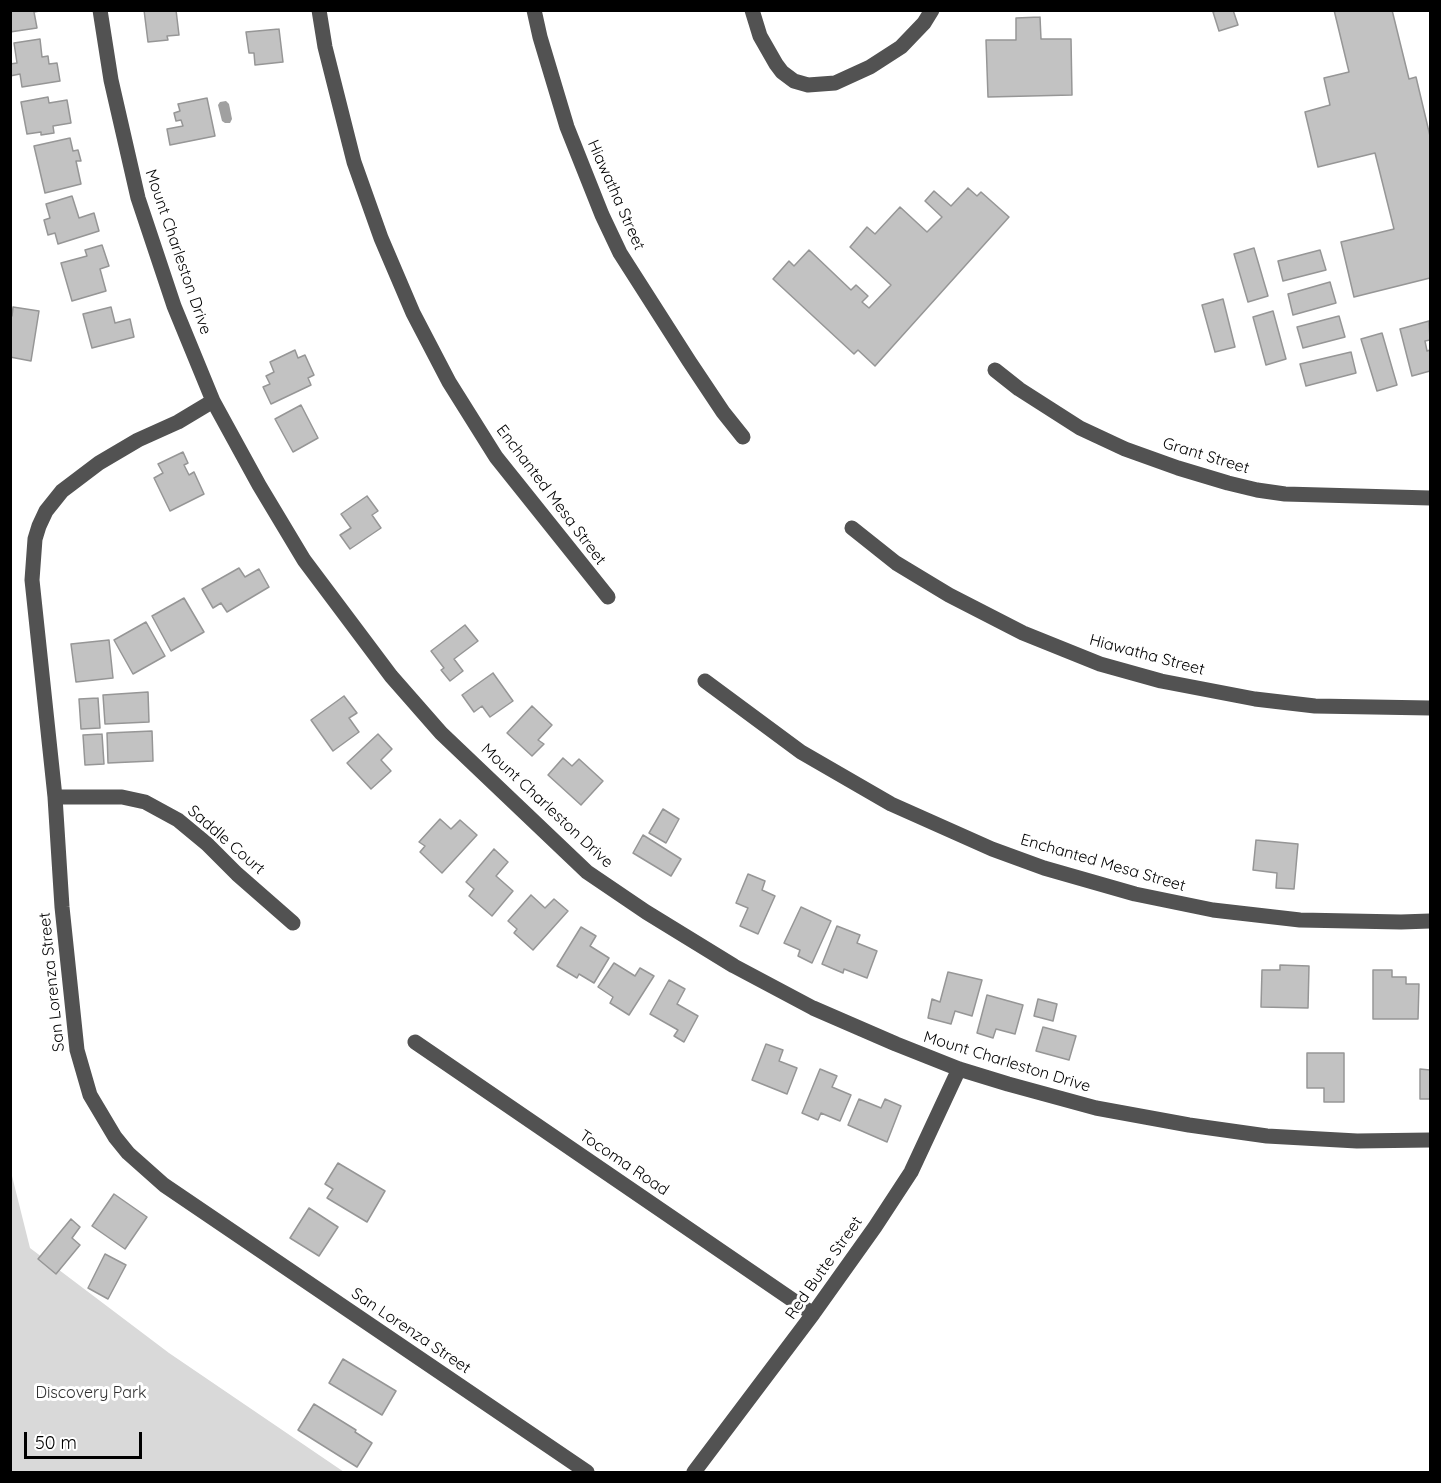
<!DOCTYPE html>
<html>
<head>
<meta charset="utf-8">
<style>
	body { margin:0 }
	#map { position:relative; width:1441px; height:1483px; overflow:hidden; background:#fff; font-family:Quicksand,sans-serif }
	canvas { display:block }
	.frame { position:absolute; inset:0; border:12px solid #000; pointer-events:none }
	.scale { position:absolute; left:24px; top:1432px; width:118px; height:27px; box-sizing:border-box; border:3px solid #000; border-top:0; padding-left:8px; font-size:18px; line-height:21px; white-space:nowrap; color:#000; -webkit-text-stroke:4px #fff; paint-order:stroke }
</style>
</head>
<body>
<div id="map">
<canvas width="1441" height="1483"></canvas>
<div class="frame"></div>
<div class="scale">50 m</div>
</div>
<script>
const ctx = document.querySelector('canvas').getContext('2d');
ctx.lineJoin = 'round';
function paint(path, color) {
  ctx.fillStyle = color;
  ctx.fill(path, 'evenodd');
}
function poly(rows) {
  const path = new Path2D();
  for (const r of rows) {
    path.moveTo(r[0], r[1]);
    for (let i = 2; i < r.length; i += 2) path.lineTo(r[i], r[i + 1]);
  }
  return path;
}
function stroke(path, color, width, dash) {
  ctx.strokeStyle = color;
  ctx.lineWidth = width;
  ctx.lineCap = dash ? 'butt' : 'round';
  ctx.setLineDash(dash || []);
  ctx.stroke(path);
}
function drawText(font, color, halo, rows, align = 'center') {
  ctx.font = font + ' Quicksand,sans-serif';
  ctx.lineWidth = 6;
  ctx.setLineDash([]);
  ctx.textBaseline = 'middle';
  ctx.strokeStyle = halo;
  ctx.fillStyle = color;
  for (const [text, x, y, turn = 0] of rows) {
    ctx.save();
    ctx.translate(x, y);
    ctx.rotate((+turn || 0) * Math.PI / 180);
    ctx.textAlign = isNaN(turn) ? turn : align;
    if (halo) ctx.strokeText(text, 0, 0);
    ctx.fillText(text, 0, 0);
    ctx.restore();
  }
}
paint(poly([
	[10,1168,30,1248,169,1353,344,1472,11,1472]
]), '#d9d9d9');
paint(poly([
	[226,101,229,104,232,119,230,123,225,123,222,121,218,105,220,102]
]), '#a0a0a0');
const building = poly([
	[10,10,45,10,34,12,37,28,10,32,10,10],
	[144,10,176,10,179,35,167,36,168,40,148,42,144,10],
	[1218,10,1233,10,1238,25,1219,31,1213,12,1218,10],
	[1334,10,1392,10,1409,79,1416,77,1430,136,1430,278,1354,297,1341,242,1394,229,1375,153,1318,167,1305,112,1330,105,1324,78,1349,72,1334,10],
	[1040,17,1041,39,1071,39,1072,95,988,97,986,40,1016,40,1016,18,1040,17],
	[279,29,283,62,255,65,254,53,249,53,246,32,279,29],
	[40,39,42,57,48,56,49,64,57,63,60,81,22,87,20,74,10,76,10,64,17,63,14,43,40,39],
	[48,97,49,103,67,100,71,123,53,126,54,133,41,135,41,132,27,134,21,102,48,97],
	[207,98,215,136,170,145,167,129,183,126,181,120,176,121,174,113,180,111,178,104,207,98],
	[70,138,73,151,78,150,81,161,76,161,81,184,45,193,34,146,70,138],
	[968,188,977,196,981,192,1009,217,875,366,858,350,854,354,773,279,789,261,794,266,809,250,851,290,856,285,868,296,862,302,869,308,891,285,850,247,867,227,875,234,900,207,927,232,942,217,925,201,934,191,951,206,968,188],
	[72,196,79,218,94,213,99,231,58,244,55,233,48,235,44,220,50,218,46,204,72,196],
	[102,245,109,266,100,269,106,291,72,301,61,263,87,256,85,250,102,245],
	[1254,248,1268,296,1248,302,1234,254,1254,248],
	[1320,250,1326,270,1283,281,1278,261,1320,250],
	[1330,282,1336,303,1293,315,1288,294,1330,282],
	[1223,299,1235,347,1215,352,1202,305,1223,299],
	[13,307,39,311,31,361,10,357,10,316,12,316,13,307],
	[111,307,115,323,130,319,134,337,92,348,83,314,111,307],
	[1273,311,1286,359,1266,365,1253,317,1273,311],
	[1339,316,1345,337,1303,348,1297,327,1339,316],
	[1429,321,1430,340,1425,341,1427,351,1430,350,1430,371,1412,376,1400,329,1429,321],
	[1382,333,1397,385,1377,391,1361,339,1382,333],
	[295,350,298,358,305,355,314,375,308,378,311,385,271,404,263,387,270,384,266,376,274,372,270,362,295,350],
	[1351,352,1356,373,1306,386,1300,364,1351,352],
	[301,405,318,438,293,452,275,419,301,405],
	[183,452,188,463,184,465,189,475,194,472,204,494,170,511,154,478,163,473,158,464,183,452],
	[367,496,378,511,372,515,381,528,350,549,340,535,351,528,341,514,367,496],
	[239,568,245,577,259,569,269,587,227,612,221,603,213,608,202,589,239,568],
	[184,598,204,632,171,651,152,616,184,598],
	[146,622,165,656,133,674,114,640,146,622],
	[465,625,478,641,454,659,463,671,450,681,441,670,444,668,431,651,465,625],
	[109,640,113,678,76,682,71,644,109,640],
	[493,673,513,701,490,717,482,706,474,712,462,695,493,673],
	[148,692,149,722,105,724,103,695,148,692],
	[344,696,357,713,349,718,359,732,333,751,311,720,344,696],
	[98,698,100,728,81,729,79,699,98,698],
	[532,706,552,725,538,740,544,744,532,756,507,733,532,706],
	[152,731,153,761,108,763,107,733,152,731],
	[102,734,104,764,85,765,83,735,102,734],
	[378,734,392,749,381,760,391,771,371,789,347,763,378,734],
	[563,758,572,766,579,759,603,781,581,805,548,775,563,758],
	[663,809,679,819,666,843,649,833,663,809],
	[440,819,451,829,460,820,477,835,442,873,420,852,425,846,419,842,440,819],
	[643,835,681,859,671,876,633,853,643,835],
	[1256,840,1298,844,1294,889,1276,888,1277,873,1253,870,1256,840],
	[494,849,508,862,496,876,513,891,492,916,469,896,474,889,466,882,494,849],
	[748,874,765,881,762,890,775,896,758,934,740,926,748,908,736,903,748,874],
	[531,895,545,908,554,899,568,911,533,950,514,933,517,929,508,921,531,895],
	[801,907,831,921,812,963,798,956,800,950,784,943,801,907],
	[837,926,860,935,857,943,877,951,867,978,844,969,843,973,822,964,837,926],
	[581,927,596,936,590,946,609,958,594,983,579,974,577,978,557,966,581,927],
	[614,963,635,976,640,968,654,976,629,1015,610,1003,613,997,598,987,614,963],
	[1280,965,1309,966,1308,1008,1261,1007,1262,970,1280,970,1280,965],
	[1373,970,1392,970,1392,977,1406,977,1406,984,1419,984,1418,1019,1373,1019,1373,970],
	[948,972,982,980,972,1016,955,1011,951,1024,928,1018,932,999,940,1002,948,972],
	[669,980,685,989,677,1004,698,1016,684,1042,674,1036,678,1030,650,1014,669,980],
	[987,995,1023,1005,1015,1034,996,1029,993,1038,977,1033,987,995],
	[1038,999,1057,1004,1053,1021,1034,1016,1038,999],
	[1043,1027,1076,1036,1069,1060,1036,1051,1043,1027],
	[766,1044,783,1050,779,1061,797,1068,787,1094,752,1080,766,1044],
	[1307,1053,1344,1053,1344,1102,1324,1102,1324,1088,1307,1088,1307,1053],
	[820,1069,837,1076,832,1087,851,1095,840,1121,821,1113,818,1120,802,1113,820,1069],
	[1420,1069,1430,1070,1430,1099,1420,1099,1420,1069],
	[859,1099,881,1108,885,1099,901,1106,887,1142,848,1125,859,1099],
	[338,1163,385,1191,367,1222,327,1198,333,1189,325,1184,338,1163],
	[114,1194,147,1217,125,1249,92,1226,114,1194],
	[309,1208,338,1227,319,1256,290,1238,309,1208],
	[71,1219,80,1227,72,1238,80,1245,56,1274,38,1259,71,1219],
	[105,1254,126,1265,108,1299,88,1288,105,1254],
	[343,1359,396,1391,382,1415,329,1383,343,1359],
	[314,1404,356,1430,355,1432,372,1443,357,1467,298,1430,314,1404]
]);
paint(building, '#c2c2c2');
stroke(building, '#969696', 1.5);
stroke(poly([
	[100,10,111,80,138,198,174,306,213,401,259,485,304,560,391,676,441,733,587,872,646,912,734,966,813,1008,896,1044,959,1069,1008,1084,1096,1108,1189,1125,1267,1136,1357,1141,1430,1140],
	[319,10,325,47,354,162,381,238,413,313,449,382,496,457,608,597],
	[534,10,540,37,567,127,602,215,620,253,689,361,723,412,743,437],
	[752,10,760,36,776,64,782,72,794,81,808,85,835,83,870,67,901,47,924,23,932,10],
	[995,370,1019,389,1080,428,1125,449,1178,468,1228,483,1257,490,1285,494,1430,498],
	[213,401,178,422,138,440,99,463,62,491,46,511,39,526,35,539,32,580,55,797,62,907,77,1050,90,1095,115,1137,128,1153,164,1185,587,1472],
	[852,528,896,563,949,595,1023,633,1100,664,1161,681,1255,699,1315,706,1430,708],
	[705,681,801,752,891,804,992,849,1044,868,1135,894,1213,910,1300,920,1401,922,1430,921],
	[55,797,122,797,145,802,178,820,207,844,237,874,293,923],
	[415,1042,813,1314],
	[694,1472,813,1314,875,1227,911,1172,959,1069]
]), '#525252', 15);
drawText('16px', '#000', '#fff', [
	["Hiawatha Street",616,195,66],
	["Mount Charleston Drive",178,252,71],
	["Grant Street",1206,456,17],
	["Enchanted Mesa Street",551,495,53],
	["Hiawatha Street",1147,655,15],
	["Mount Charleston Drive",547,806,43],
	["Saddle Court",226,840,41],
	["Enchanted Mesa Street",1103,863,16],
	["San Lorenza Street",52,982,-96],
	["Mount Charleston Drive",1007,1062,17],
	["Tocoma Road",624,1163,34],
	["Red Butte Street",824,1268,-55],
	["San Lorenza Street",411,1331,34]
]);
drawText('16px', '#303030', '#fff', [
	["Discovery Park",91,1393]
]);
</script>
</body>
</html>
